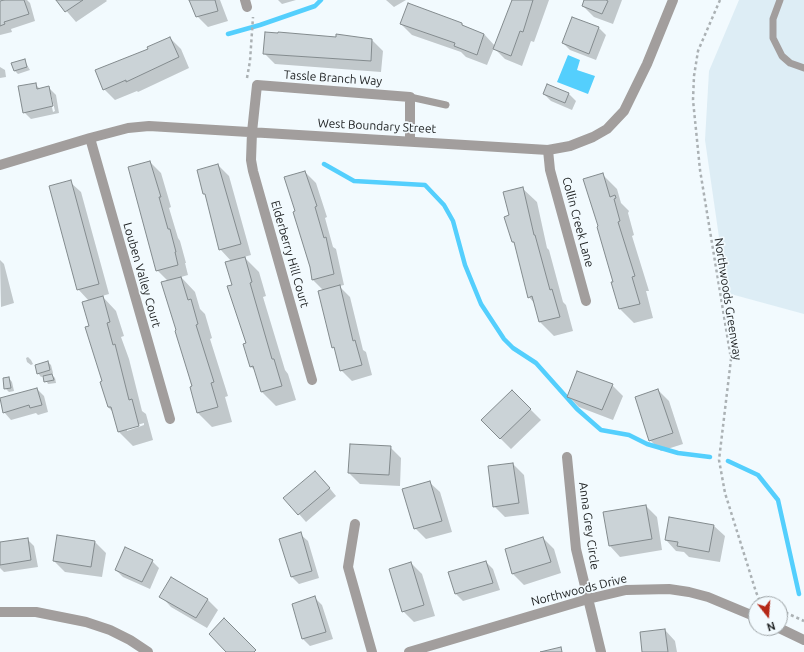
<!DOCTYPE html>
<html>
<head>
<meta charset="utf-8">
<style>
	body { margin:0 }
	#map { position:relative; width:804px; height:652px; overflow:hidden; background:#f2fafe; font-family:Ubuntu,sans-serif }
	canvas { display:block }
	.north { position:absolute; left:748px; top:596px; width:40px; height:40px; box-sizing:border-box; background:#f2fafe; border:1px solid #9ea4a7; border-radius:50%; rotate:163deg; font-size:11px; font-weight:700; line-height:16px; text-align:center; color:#212425 }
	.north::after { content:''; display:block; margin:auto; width:14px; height:18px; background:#b52817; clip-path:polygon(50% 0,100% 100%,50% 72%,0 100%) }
</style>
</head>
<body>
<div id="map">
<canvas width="804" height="652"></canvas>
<div class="north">N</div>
</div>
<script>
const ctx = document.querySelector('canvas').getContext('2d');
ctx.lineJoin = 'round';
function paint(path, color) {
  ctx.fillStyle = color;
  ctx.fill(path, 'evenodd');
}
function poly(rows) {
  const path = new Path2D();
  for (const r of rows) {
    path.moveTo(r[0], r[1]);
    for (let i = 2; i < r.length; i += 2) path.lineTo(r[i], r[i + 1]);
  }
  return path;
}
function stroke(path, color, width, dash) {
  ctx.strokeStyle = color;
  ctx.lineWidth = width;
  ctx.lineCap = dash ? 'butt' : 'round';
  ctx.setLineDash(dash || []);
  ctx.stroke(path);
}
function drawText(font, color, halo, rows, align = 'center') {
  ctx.font = font + ' Ubuntu,sans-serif';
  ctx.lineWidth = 3.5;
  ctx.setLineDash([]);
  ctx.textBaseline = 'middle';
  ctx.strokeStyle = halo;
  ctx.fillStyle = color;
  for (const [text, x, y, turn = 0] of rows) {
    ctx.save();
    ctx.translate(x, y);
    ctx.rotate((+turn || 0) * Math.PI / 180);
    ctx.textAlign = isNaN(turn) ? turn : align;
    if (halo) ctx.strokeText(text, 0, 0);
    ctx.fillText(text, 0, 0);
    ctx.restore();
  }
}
paint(poly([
	[739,0,804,0,804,314,727,293,705,140,709,71]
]), '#ddedf5');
paint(poly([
	[568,55,580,60,577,70,595,76,588,94,557,82]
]), '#54cffd');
paint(poly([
	[8,0,27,0,30,3,35,21,11,29,12,32,0,35,0,2],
	[57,0,106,0,107,1,76,22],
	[190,0,220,0,228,21,208,27,197,16],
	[278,0,296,0,282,4],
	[386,0,406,0,394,7],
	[513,0,549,0,534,42,531,41,522,66,505,59,494,48,487,65,466,57,461,52,412,35,401,24,462,24,465,27,484,34,495,46],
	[586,0,622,0,613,24,594,17,583,6],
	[573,18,599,28,606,35,596,60,570,50,563,43],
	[337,36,372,40,383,51,381,72,275,64,264,53,337,38],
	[170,38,181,49,189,68,138,92,137,91,115,100,104,89,149,49],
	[24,60,30,70,18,74,14,70],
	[0,67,5,70,6,77,0,78],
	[35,84,40,89,48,87,56,95,59,113,31,119,24,112],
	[49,94,51,94,55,111,53,112],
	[547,85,569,94,576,101,572,110,551,101,544,94],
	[150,162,161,173,171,207,169,208,178,238,180,241,186,263,185,263,188,275,181,277,195,292,200,309,205,314,212,338,210,339,228,396,225,397,232,422,212,427,198,413,178,331,168,281,157,270],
	[218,165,229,176,251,255,244,257,259,272,266,296,263,297,285,370,288,374,296,400,276,406,262,392,256,371,251,367,233,286,232,262,220,249],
	[305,172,316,183,327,217,325,218,333,247,336,249,344,285,339,286,350,297,363,350,366,352,372,375,352,381,341,370,335,350,333,347,323,290,313,280,296,212],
	[603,175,617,189,621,203,629,211,628,213,634,235,632,236,649,291,646,291,653,318,634,323,620,309,599,226],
	[70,182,81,192,109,294,102,296,116,311,124,336,121,337,129,359,142,411,146,414,153,440,133,446,119,432,113,412,108,407,90,326,89,301,78,289],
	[144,423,144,425,127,431,127,428],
	[522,188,537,202,547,248,549,250,563,302,566,305,573,331,554,336,540,322,534,303,529,297,515,244,513,242],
	[0,260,4,264,14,303,1,307],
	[28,357,31,360,33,364,31,365,27,362,26,358],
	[48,362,51,365,53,373,51,374,55,378,56,383,48,384,44,376,41,377,38,373],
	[9,378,12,382,14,391,9,392,5,388],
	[612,385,623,396,613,420,579,407,568,396],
	[37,389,44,396,48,412,38,415,36,413,11,420,4,412],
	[658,390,669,401,683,444,661,451,650,440],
	[512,391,541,420,511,449,500,438],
	[390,447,401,458,400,486,360,484,349,473],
	[513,464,524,475,529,514,505,517,494,506],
	[322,479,336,496,306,522,285,498],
	[429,482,440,492,452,532,426,539,415,528],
	[646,506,657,517,662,550,620,557,610,546],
	[714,526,725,536,720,562,689,557,684,552,676,551,666,540],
	[300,534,308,541,319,578,299,584,292,577,280,540],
	[58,536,95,542,106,553,102,577,65,572,54,561],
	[543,538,554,549,561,573,524,585,513,574,506,550],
	[27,539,34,546,38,567,4,572,0,568,0,543],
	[152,561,159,568,150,589,123,577,116,570],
	[486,562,493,569,500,590,463,601,456,594,450,573],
	[411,563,422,574,435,616,414,622,403,611],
	[161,596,208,600,218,610,207,628,171,607],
	[315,598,322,605,333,639,310,646,303,639,293,604],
	[665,630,675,641,677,652,643,652]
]), '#0003');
stroke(poly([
	[228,34,260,25,315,6,321,0],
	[324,164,354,181,425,185,444,205,453,221,465,265,481,304,504,339,513,348,536,363,577,409,601,430,629,435,647,444,678,453,710,457],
	[728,461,758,475,778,500,799,594]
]), '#54cffd', 4.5);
const building = poly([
	[4,0,24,0,29,14,4,22,5,24,0,26,0,1,4,0],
	[56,0,83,0,65,12,56,0],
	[189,0,215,0,218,11,196,17,189,0],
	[512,0,533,0,523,32,520,31,511,56,493,49,512,0],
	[584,0,606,0,608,1,602,14,582,6,584,0],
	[408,3,462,23,462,25,484,34,477,55,454,46,455,43,400,24,408,3],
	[572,17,599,27,589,54,562,43,572,17],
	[265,32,278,33,278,32,336,37,336,34,372,39,371,61,263,54,265,32],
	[170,37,179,57,126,82,126,80,103,90,95,70,148,49,147,47,170,37],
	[25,59,27,67,14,71,11,63,25,59],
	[36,83,37,89,49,86,53,106,23,113,18,86,36,83],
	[547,84,569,93,565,103,543,94,547,84],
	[150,161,161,197,159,197,168,229,170,229,176,252,175,252,178,265,156,271,128,167,150,161],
	[218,164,241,244,219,250,205,194,203,194,197,170,218,164],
	[305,171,317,206,315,207,324,238,326,237,334,274,312,280,310,267,293,212,295,211,284,177,305,171],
	[603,173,610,197,615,195,616,198,614,199,620,221,618,222,635,276,632,277,640,304,619,309,611,282,613,282,597,227,598,226,583,179,603,173],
	[71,180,99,284,77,290,49,186,71,180],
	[523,187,534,235,535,235,550,290,552,289,560,317,539,322,532,296,528,298,514,242,512,242,504,217,509,215,503,192,523,187],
	[245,257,252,282,250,283,272,359,274,359,282,386,261,392,253,366,250,367,243,344,246,343,227,286,232,285,225,262,245,257],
	[181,277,188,300,191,299,198,324,196,325,214,382,211,383,218,407,197,413,190,387,192,386,175,331,176,330,161,282,181,277],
	[340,285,353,341,355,340,362,365,340,371,334,347,332,348,318,291,340,285],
	[103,296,110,322,107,323,113,345,115,344,129,400,132,399,139,426,118,432,111,407,108,407,100,382,102,381,85,327,89,326,82,302,103,296],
	[48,361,50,370,37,374,35,365,48,361],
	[577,371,613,384,602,410,567,397,577,371],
	[52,374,54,380,44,382,43,376,52,374],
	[9,377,11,388,4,389,3,378,9,377],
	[37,388,42,405,30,408,29,405,3,413,0,398,37,388],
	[658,389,673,433,649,441,635,397,658,389],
	[512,390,531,409,500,439,481,420,512,390],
	[350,444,391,446,389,475,348,473,350,444],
	[513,463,519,503,493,507,488,466,513,463],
	[315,471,330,488,298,515,283,498,315,471],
	[430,481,442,521,414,529,402,489,430,481],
	[646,505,652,539,609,546,603,512,646,505],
	[669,517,714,525,709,552,677,546,678,542,665,540,669,517],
	[301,532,312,571,291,577,279,539,301,532],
	[57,535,95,541,91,567,53,561,57,535],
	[543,537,551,562,512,574,505,549,543,537],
	[28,538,31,560,0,565,0,542,28,538],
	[125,547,153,560,142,582,115,570,125,547],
	[486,561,493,583,455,594,448,572,486,561],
	[411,562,424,605,402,612,389,569,411,562],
	[171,577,208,599,196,618,159,597,171,577],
	[315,596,326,632,302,639,292,604,315,596],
	[224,618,256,650,254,652,226,652,209,634,224,618],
	[665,629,668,652,642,652,640,632,665,629],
	[561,647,562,652,540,652,561,647]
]);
paint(building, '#cbd3d7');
stroke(building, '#838b8e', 1);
stroke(poly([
	[720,0,698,51,694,76,693,100,700,170,731,359,719,460,725,493,756,592,759,599,768,604],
	[247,78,250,61,253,17],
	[780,610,804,621]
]), '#abb1b4', 2.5, [3, 3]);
stroke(poly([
	[780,0,773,19,773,38,782,56,790,63,804,68],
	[410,97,446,105]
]), '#a29e9d', 7);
stroke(poly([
	[245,0,247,7],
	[90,138,170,419],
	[548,150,550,170,586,301],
	[0,165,90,138,128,128,149,126,548,150,570,146,593,137,607,129,624,111,647,64,673,0],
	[312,380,253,171,251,160,252,132,257,85,410,97,410,140],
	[567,457,576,549,601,652],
	[355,524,348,567,372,652],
	[0,612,36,612,86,622,110,630,130,640,148,652],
	[779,628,804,640],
	[409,652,588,599,626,590,669,589,689,592,708,597,756,617]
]), '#a29e9d', 10);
drawText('12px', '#212425', '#f2fafe', [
	["Tassle Branch Way",333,78,4],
	["West Boundary Street",377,126,3],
	["Collin Creek Lane",578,222,75],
	["Elderberry Hill Court",290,254,74],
	["Louben Valley Court",142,275,74],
	["Northwoods Greenway",728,299,81],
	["Anna Grey Circle",589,526,82],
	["Northwoods Drive",579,590,-14]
]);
</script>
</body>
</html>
